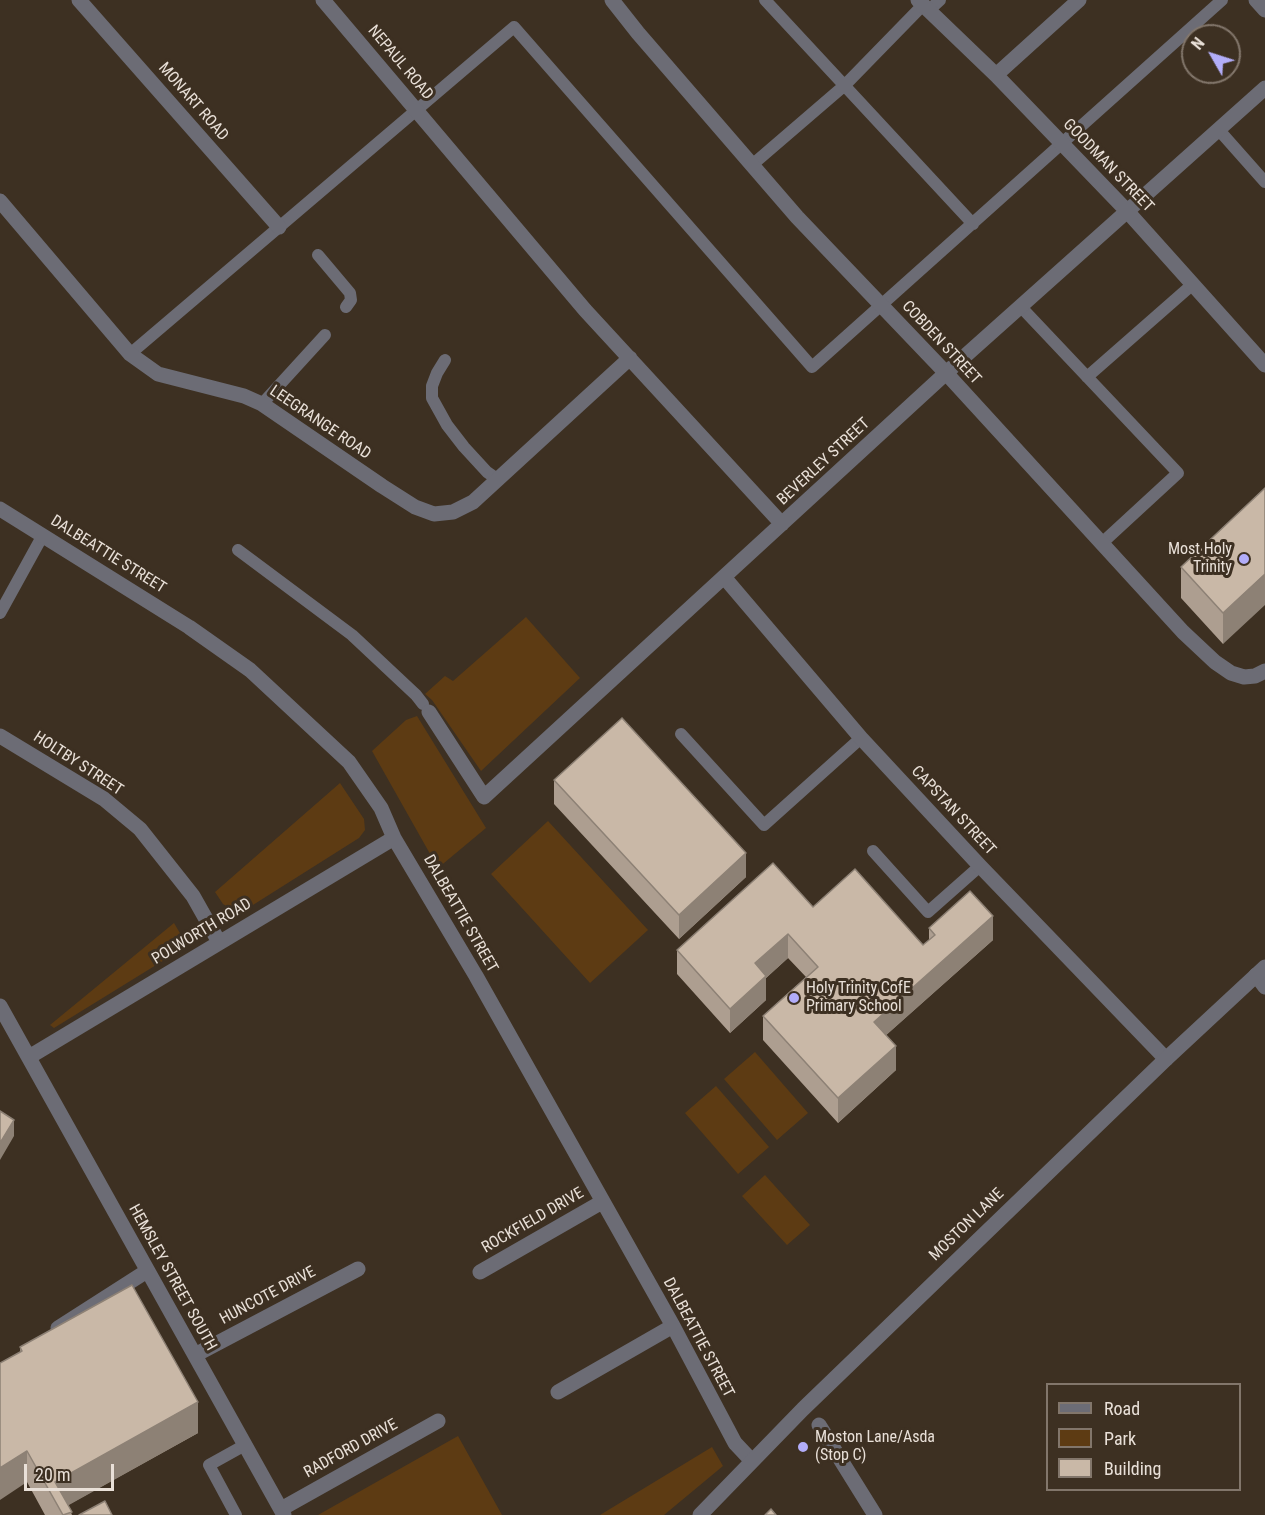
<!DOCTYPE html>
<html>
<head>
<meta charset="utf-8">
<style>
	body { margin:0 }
	#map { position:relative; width:1265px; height:1515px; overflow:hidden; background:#3d3022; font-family:"Roboto Condensed",sans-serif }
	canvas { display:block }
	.legend { position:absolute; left:1046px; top:1383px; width:195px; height:108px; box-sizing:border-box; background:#3d3022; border:2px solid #82766b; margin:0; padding:8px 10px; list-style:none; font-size:18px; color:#e9e0d8 }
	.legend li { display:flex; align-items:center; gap:12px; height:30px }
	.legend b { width:30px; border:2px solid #82766b }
	.north { position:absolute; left:1181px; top:24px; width:60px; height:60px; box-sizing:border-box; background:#3d3022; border:2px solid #82766b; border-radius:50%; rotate:309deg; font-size:16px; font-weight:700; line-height:24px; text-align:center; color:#e9e0d8 }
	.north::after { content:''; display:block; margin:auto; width:21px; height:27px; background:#b2adf9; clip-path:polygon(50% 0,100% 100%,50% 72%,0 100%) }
	.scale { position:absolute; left:24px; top:1464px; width:90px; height:27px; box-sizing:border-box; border:3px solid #e9e0d8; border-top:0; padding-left:8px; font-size:18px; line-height:21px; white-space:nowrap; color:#e9e0d8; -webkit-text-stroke:4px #3d3022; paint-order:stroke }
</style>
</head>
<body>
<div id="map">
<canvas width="1265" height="1515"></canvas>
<ul class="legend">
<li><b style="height:8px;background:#6c6c75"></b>Road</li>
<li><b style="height:16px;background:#5d3b13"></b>Park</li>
<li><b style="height:16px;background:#c9b8a7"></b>Building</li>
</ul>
<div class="north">N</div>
<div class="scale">20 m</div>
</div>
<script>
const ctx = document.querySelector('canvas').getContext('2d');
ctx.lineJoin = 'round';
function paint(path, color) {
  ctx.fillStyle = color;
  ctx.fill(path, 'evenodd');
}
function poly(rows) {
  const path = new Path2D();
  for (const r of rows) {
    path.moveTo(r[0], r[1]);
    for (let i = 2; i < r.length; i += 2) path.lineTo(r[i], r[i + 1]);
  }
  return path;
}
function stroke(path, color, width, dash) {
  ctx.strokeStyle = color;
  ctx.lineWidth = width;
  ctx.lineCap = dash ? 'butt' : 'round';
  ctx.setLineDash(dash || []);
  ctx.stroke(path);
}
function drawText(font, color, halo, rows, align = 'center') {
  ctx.font = font + ' "Roboto Condensed",sans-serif';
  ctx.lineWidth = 6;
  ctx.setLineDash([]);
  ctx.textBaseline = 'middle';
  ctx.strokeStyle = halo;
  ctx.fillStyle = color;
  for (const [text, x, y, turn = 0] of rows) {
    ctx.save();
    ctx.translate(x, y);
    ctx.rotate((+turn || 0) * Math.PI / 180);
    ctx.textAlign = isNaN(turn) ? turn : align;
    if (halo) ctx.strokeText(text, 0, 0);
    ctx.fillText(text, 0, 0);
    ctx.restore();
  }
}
paint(poly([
	[526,617,580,678,481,771,432,700,425,694,445,676,453,681],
	[417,716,486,828,438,868,372,751,406,720],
	[340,783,364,819,365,830,359,838,245,910,232,910,223,904,215,892],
	[548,821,648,930,590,983,491,874],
	[174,923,181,935,180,945,174,954,54,1028,50,1025],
	[755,1052,808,1113,777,1140,724,1079],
	[716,1086,769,1147,738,1174,685,1113],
	[765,1175,810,1225,787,1245,742,1196],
	[458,1436,502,1515,318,1515],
	[712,1447,723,1466,664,1515,600,1515]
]), '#5d3b13');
stroke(poly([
	[765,0,973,224],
	[928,11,940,0],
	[1218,129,1265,182],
	[752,165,845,85,923,5],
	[318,255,350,293,351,300,346,307],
	[1021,307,1178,473,1102,543],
	[130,354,514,27,812,367,1222,0],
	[445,360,437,373,432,386,432,398,447,425,464,447,487,472,497,479],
	[1087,377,1193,284],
	[262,404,325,335],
	[238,550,352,635,416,695,423,704],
	[0,613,43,535],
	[681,734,764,825,861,738],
	[873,851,928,912,980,866],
	[236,1515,209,1465,245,1445]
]), '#6c6c75', 12);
stroke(poly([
	[819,1425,875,1515]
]), '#6c6c75', 15);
stroke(poly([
	[79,0,279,227],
	[323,0,585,310,782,524],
	[612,0,638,33,797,217,946,373,1183,632,1215,662,1231,673,1244,677,1255,676,1265,671],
	[918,0,996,75,1127,211,1265,365],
	[1256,0,1265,10],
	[996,75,1079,0],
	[0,201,130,354,158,374,244,396,262,404,382,486,415,507,434,514,453,512,473,502,630,358],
	[0,509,189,627,250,670,349,762,381,808,394,838,476,976,673,1326,735,1443,751,1460],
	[724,577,861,738,980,866,1166,1059],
	[429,712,484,797,946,373,1265,88],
	[0,736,104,799,140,829,193,896,219,942],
	[1256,975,1265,987],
	[0,1006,284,1515],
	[29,1057,394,838],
	[480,1272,602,1202],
	[58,1328,147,1271],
	[195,1355,358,1269],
	[558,1392,673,1326],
	[281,1509,438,1421]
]), '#6c6c75', 15);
stroke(poly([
	[700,1515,803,1409,1166,1059,1265,967]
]), '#6c6c75', 15);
paint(poly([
	[1265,488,1223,644,1181,598,1181,567],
	[554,780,746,877,679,939,554,804],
	[813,907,923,945,929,940,929,928,993,940,886,1035,896,1070,838,1123,763,1040,763,1016,806,977,788,958,766,978,766,1000,730,1033,677,974,677,950],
	[20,1347,198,1433,68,1505,72,1515,45,1515,27,1482]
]), '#ad9e90');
paint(poly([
	[1265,574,1265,605,1223,644,1223,613],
	[746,853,746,877,679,939,679,915],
	[993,916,993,940,874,1046,874,1022],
	[788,934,788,958,766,978,766,1000,730,1033,730,1009,755,963],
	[896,1046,896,1070,838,1123,838,1098],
	[14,1120,14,1136,0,1160,0,1143],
	[198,1402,198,1433,60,1510,55,1482],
	[27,1451,27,1482,0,1500,0,1468]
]), '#8d8175');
const building = poly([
	[1265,488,1265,574,1223,613,1181,567,1265,488],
	[622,718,746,853,679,915,554,780,622,718],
	[773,863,813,907,855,869,923,945,935,935,929,928,970,891,993,916,874,1022,896,1046,838,1098,763,1016,818,967,788,934,755,963,766,976,730,1009,677,950,773,863],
	[0,1111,14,1120,0,1143,0,1111],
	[132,1285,198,1402,55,1482,72,1512,63,1515,27,1451,0,1468,0,1363,22,1351,20,1347,132,1285],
	[105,1501,112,1515,79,1515,105,1501],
	[771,1509,776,1515,765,1515,771,1509]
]);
paint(building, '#c9b8a7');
stroke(building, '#8d8175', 1.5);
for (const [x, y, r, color] of [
	[1244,559,6,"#b2adf9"],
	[794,998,6,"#b2adf9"],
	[803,1447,6,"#b2adf9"]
]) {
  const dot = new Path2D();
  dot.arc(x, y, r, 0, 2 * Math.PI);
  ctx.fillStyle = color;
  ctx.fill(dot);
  stroke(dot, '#3d3022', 2);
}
drawText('16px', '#e9e0d8', '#3d3022', [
	["NEPAUL ROAD",400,63,50],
	["MONART ROAD",193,102,49],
	["GOODMAN STREET",1108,166,46],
	["COBDEN STREET",941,343,47],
	["LEEGRANGE ROAD",320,423,34],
	["BEVERLEY STREET",824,462,-43],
	["DALBEATTIE STREET",108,555,32],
	["HOLTBY STREET",78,764,33],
	["CAPSTAN STREET",953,811,47],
	["DALBEATTIE STREET",460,914,60],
	["POLWORTH ROAD",202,932,-31],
	["ROCKFIELD DRIVE",533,1221,-30],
	["MOSTON LANE",967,1225,-44],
	["HEMSLEY STREET SOUTH",172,1278,61],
	["HUNCOTE DRIVE",268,1296,-28],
	["DALBEATTIE STREET",698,1338,62],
	["RADFORD DRIVE",351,1449,-29]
]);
drawText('16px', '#e9e0d8', '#3d3022', [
	["Most Holy",1232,550,"right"],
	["Trinity",1232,568,"right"],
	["Holy Trinity CofE",806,989],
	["Primary School",806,1007],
	["Moston Lane/Asda",815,1438],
	["(Stop C)",815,1456]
], 'left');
</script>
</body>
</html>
